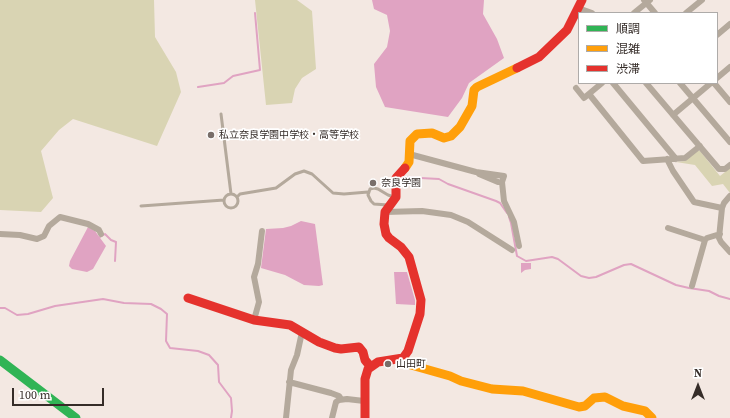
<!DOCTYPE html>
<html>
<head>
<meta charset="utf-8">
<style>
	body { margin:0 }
	#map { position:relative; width:730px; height:418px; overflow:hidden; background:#f3e8e2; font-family:"Source Serif 4","Noto Sans JP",serif }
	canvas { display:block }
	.legend { position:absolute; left:578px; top:12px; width:140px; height:72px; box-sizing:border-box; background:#fff; border:1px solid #aeaba9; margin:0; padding:5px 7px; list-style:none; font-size:12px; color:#352c28 }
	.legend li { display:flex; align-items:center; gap:8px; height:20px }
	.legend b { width:20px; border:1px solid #aeaba9 }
	.north { position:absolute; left:678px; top:366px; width:40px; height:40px; -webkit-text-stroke:3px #fff; paint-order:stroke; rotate:0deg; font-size:11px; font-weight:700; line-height:16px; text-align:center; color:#352c28 }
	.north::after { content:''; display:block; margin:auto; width:14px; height:18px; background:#352c28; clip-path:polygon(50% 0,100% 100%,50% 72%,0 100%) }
	.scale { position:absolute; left:12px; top:388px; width:92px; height:18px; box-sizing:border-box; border:2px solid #352c28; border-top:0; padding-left:5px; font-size:12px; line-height:14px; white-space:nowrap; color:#352c28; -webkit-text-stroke:3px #fff; paint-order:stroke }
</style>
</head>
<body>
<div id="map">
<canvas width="730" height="418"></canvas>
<ul class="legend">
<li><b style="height:5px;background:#30b455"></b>順調</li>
<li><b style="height:5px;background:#ff9f0a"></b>混雑</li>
<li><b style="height:5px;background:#e5322d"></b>渋滞</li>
</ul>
<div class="north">N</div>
<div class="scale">100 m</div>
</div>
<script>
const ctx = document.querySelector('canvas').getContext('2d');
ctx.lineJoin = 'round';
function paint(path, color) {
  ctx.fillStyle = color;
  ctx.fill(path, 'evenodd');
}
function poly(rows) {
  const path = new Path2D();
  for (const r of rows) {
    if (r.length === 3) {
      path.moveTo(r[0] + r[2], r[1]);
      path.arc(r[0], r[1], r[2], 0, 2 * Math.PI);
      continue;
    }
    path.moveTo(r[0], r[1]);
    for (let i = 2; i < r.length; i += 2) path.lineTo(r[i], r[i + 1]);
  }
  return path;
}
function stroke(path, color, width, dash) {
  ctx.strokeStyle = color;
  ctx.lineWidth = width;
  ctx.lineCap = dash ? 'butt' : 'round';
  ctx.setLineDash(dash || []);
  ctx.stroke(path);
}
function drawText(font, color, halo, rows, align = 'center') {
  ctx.font = font + ' "Source Serif 4","Noto Sans JP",serif';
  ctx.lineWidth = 3.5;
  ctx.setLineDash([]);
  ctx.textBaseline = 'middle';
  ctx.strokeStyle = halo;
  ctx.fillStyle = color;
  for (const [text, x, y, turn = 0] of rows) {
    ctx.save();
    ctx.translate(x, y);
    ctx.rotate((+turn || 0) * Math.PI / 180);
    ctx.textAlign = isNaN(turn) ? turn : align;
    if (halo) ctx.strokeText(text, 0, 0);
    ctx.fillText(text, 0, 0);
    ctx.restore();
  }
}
paint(poly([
	[0,0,154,0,155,37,176,72,181,92,157,146,73,119,59,130,41,151,53,198,41,212,0,210],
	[255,0,297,0,312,11,316,69,302,78,295,89,292,103,266,105],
	[696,151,700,151,720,176,730,168,730,193,723,184,712,186,695,165,676,162,685,161]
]), '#d9d4b3');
paint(poly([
	[372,0,484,0,483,14,497,39,504,58,469,83,462,98,448,117,385,107,376,87,374,64,387,47,390,31,387,15,374,9],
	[301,221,315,224,323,285,319,286,304,285,285,275,261,268,266,229,283,228,291,226],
	[88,227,95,231,106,246,93,269,87,272,72,269,69,266,70,261],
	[521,263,531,263,531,269,525,270,521,273],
	[394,272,407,272,415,300,415,305,396,304]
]), '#e0a3c2');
stroke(poly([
	[198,87,224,83,233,76,260,70,255,13],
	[402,177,439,179,448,184,496,201,500,203,507,213],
	[509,217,511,223,517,256,526,261,552,257,558,259,581,276,589,278,596,277,624,265,631,264,676,285,689,288,709,291,719,296,730,299],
	[100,237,105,234,111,240,116,242,115,261],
	[0,308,5,308,17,315,28,314,55,306,103,299,124,303,151,304,161,309,167,314,166,341,170,348,198,351,209,355,218,365,219,382,231,398,232,411,231,418]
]), '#e0a3c2', 2);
stroke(poly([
	[221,114,231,194],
	[231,201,7],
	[237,197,240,194,276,188,295,174,304,171,312,174,333,193,344,194,368,192],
	[388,205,374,204,371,201,368,195,370,189,374,188,378,189,388,195,394,197],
	[141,206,224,200]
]), '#b4a99c', 3);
stroke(poly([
	[644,0,655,13],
	[578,8,592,13],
	[634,13,650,0],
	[686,13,702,0],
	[717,35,730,24],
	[717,78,730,67],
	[613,83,676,159],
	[646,83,719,169,725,169,730,165],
	[680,83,730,142],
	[714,83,730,102],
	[576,88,584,98,602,83],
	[589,94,643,161,685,158,700,146],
	[673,115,711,83],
	[409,154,476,172,504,176,502,182,504,201,514,222,519,246],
	[667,159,673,171,694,202,722,208],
	[479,174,498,182],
	[730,196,724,203,722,208,719,238,721,242,730,252],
	[385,212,422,211,451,215,468,222,512,250],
	[668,228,705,240],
	[0,234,20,235,37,239,44,236,49,226,60,217,88,224,99,230,101,234],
	[692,286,705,240,707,238,720,234],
	[254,320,259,302,254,277,258,264,262,231],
	[289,382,331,393,339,396,341,399],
	[286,418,291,370,297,355,302,332],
	[332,418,336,402,339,400,347,399,364,401]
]), '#b4a99c', 6);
stroke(poly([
	[0,360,76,418]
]), '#30b455', 9);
stroke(poly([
	[405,168,409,162,410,141,417,134,432,133,444,138,451,136,460,127,472,106,474,90,477,87,517,68],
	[403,358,411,365,450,376,461,381,492,389,523,391,579,407,585,406,594,398,605,397,623,406,645,411,652,418]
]), '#ff9f0a', 9);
stroke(poly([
	[517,68,539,57,567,30,582,0],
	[188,298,254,320,290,325,319,342,335,348,341,349,359,347,363,352,365,360,370,366],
	[365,418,365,379,368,369,378,362,403,358,408,351,420,314,421,300,409,257,401,247,389,238,386,234,384,224,385,212,396,197,396,178,405,168]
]), '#e5322d', 9);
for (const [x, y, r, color] of [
	[211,135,4,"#786e69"],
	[373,183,4,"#786e69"],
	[388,364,4,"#786e69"]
]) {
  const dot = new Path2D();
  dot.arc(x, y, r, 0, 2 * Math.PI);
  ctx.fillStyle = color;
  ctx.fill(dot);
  stroke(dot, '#fff', 1.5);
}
drawText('10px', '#352c28', '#fff', [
	["私立奈良学園中学校・高等学校",219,135],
	["奈良学園",381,183],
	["山田町",396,364]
], 'left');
</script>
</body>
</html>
